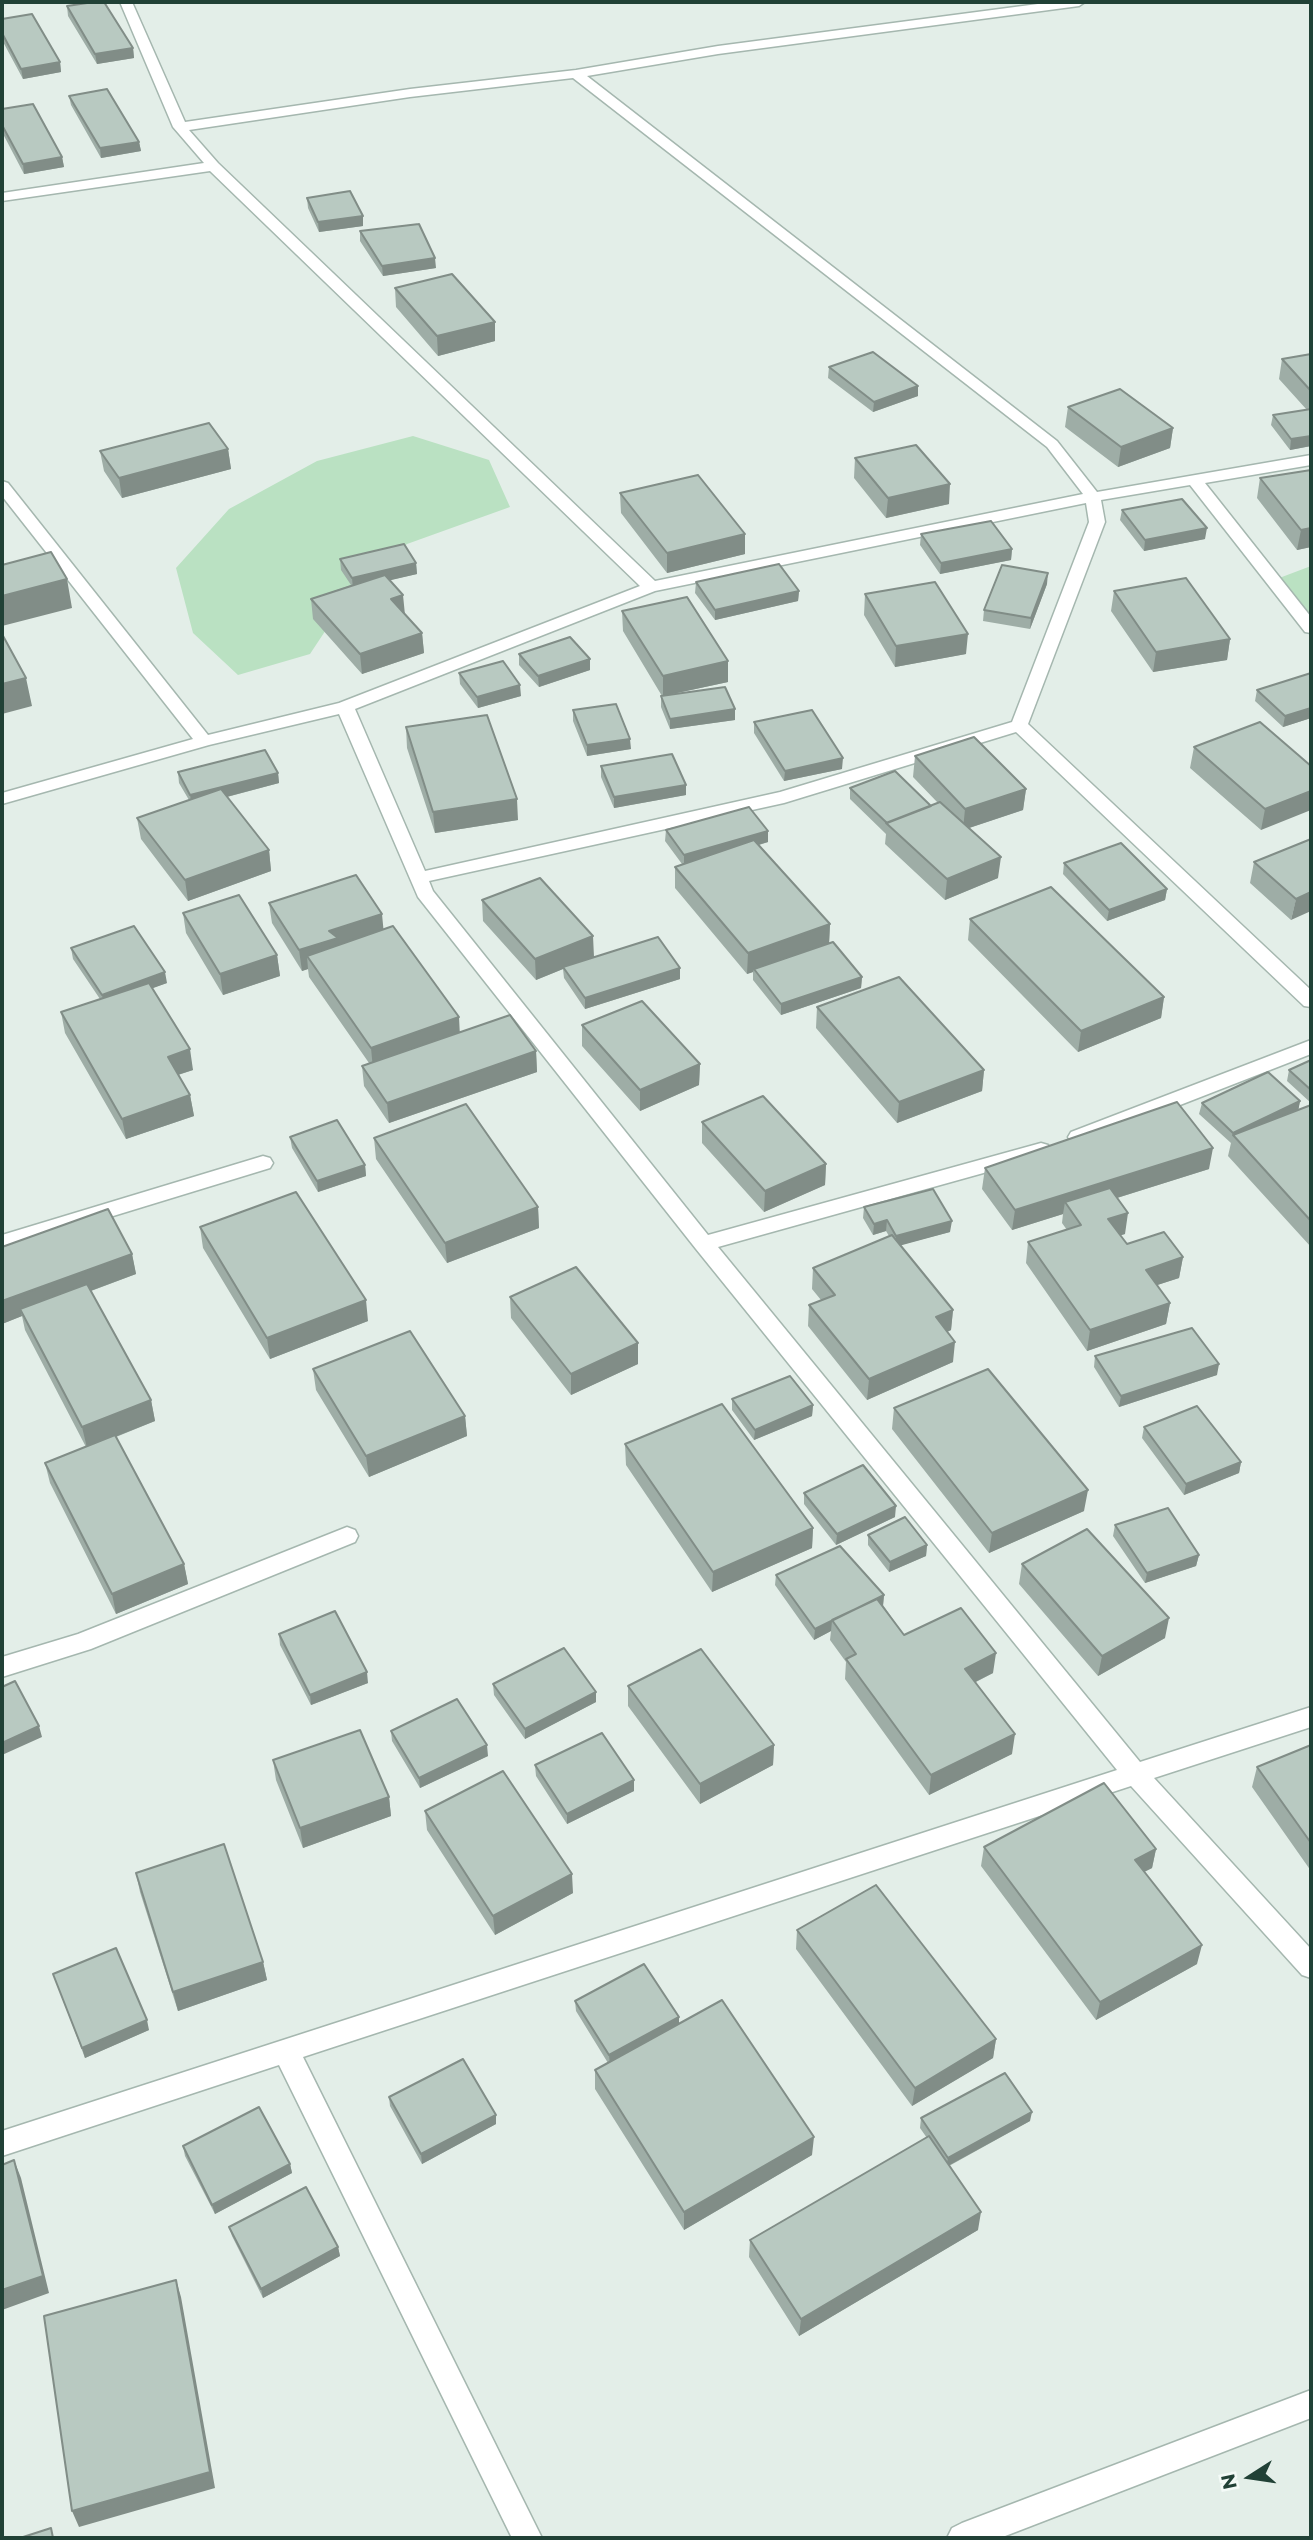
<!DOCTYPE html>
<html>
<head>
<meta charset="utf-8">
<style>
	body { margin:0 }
	#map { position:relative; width:1313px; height:2540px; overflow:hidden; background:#e3eee8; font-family:Montserrat,sans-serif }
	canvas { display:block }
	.frame { position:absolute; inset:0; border:4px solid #214136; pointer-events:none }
	.north { position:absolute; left:1215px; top:2442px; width:70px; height:70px; -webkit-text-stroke:5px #f4faf7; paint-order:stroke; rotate:258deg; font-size:19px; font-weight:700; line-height:28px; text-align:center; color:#214136 }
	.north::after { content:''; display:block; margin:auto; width:24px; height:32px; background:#214136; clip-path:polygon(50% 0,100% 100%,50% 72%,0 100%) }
</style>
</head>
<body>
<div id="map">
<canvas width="1313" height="2540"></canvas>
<div class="frame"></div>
<div class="north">N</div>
</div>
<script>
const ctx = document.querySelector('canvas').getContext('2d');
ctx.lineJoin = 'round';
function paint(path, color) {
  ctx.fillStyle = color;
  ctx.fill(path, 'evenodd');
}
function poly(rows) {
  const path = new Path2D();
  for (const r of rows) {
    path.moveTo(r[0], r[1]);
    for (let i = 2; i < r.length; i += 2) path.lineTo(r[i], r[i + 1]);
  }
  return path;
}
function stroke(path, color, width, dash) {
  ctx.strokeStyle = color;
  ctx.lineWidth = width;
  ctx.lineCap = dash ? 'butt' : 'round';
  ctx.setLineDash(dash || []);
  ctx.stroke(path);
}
paint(poly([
	[413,436,489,460,510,507,407,544,353,589,310,654,238,675,193,633,176,568,229,509,317,461],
	[1311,566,1311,628,1274,580]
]), '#bae1c2');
const minor = poly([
	[120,2,132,2,185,122,410,89,576,70,718,46,1053,2,1085,2,1079,6,718,54,587,76,1057,441,1097,492,1311,455,1311,465,1205,483,1311,617,1311,633,1305,632,1190,485,1101,500,1105,522,1028,724,1311,990,1311,1007,1304,1006,1016,732,784,803,429,881,433,891,708,1235,1041,1143,1048,1145,1051,1150,1048,1155,718,1247,1140,1762,1311,1707,1311,1727,1154,1778,1311,1949,1311,1978,1302,1975,1131,1786,303,2057,542,2538,512,2538,279,2065,2,2156,2,2131,1117,1770,696,1249,418,897,339,714,209,745,2,804,2,793,193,739,2,496,2,481,8,483,208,735,339,703,640,586,210,171,2,201,2,193,204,163,173,127,120,2],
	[573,78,1047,447,1083,494,655,581,218,163,189,130,410,97,573,78],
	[1086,503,1089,522,1012,722,780,792,425,871,355,709,655,591,1086,503],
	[1311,1040,1311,1054,1085,1142,1078,1144,1071,1142,1068,1137,1071,1132,1311,1040],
	[263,1156,270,1158,273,1163,270,1168,2,1250,2,1235,263,1156],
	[347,1527,355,1530,358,1536,355,1542,91,1649,2,1677,2,1657,78,1634,347,1527],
	[1311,2390,1311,2418,1000,2538,947,2538,952,2528,962,2523,1311,2390]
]);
stroke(minor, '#a5b7af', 3);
paint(minor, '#fff');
paint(poly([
	[67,6,133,48,134,58,97,64,68,16],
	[2,19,60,62,61,72,23,79,2,40],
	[69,96,139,142,141,151,101,158,71,105],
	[2,109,62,157,64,167,24,174,2,132],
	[307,198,363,216,363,226,319,232,308,208],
	[360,231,436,268,383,276,360,241],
	[395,288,495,341,438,356,396,307],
	[1311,354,1311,446,1290,450,1271,425,1273,415,1307,410,1279,379,1282,359],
	[829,367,918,396,873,412,828,378],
	[1068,407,1173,428,1170,448,1118,467,1065,427],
	[228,449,231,469,122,498,104,471,100,451],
	[855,458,949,504,886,518,854,478],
	[1311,470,1311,547,1297,550,1257,498,1260,478],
	[620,493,745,554,667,573,621,513],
	[1122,510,1205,539,1144,551,1120,520],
	[921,534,1012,549,1011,560,940,574,920,545],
	[340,559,416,563,417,574,390,580,405,614,422,633,424,653,362,674,313,619,311,599,351,585,341,570],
	[696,582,799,591,798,601,715,620,695,593],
	[1047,584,1030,629,983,621,984,610],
	[1114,591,1230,639,1227,660,1153,672,1111,611],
	[865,594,966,654,895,667,864,615],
	[622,611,728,661,728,682,668,695,735,709,735,720,670,729,661,707,661,696,662,696,623,631],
	[519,654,590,670,539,687,519,665],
	[459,673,521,696,478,708,460,684],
	[1311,673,1311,718,1283,727,1255,701,1257,690],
	[573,710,631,749,587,756,573,721],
	[754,722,842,769,784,781,754,733],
	[406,727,518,820,435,833,407,748],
	[1194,747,1311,766,1261,830,1190,768],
	[915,756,1026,789,1023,810,969,828,998,878,945,900,885,844,886,834,850,799,850,788,931,806,938,803,913,777],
	[601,766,686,785,686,795,614,808,601,777],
	[178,772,278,773,279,783,227,797,269,850,271,871,188,901,141,839,137,818,189,800,179,783],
	[666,830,768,842,759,845,830,924,829,943,862,977,861,988,781,1015,753,980,753,972,747,974,675,888,675,867,682,864,665,841],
	[1311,839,1291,920,1250,883,1254,862],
	[1064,863,1167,889,1165,900,1107,921,1063,874],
	[482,900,594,957,586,960,680,968,680,979,585,1009,564,978,563,969,536,980,483,921],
	[269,903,384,930,460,1032,536,1051,537,1072,389,1123,364,1086,362,1066,369,1063,309,977,308,969,302,971,272,923],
	[183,913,277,955,280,976,223,995,186,933],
	[970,919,1164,997,1161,1018,1078,1052,968,940],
	[71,948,167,983,152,988,193,1070,178,1075,190,1095,194,1116,126,1139,65,1033,61,1012,100,999,73,959],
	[817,1007,984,1070,982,1091,897,1123,816,1028],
	[582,1025,700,1064,699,1085,640,1111,582,1046],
	[1311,1060,1311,1103,1287,1081,1289,1070],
	[1300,1101,1298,1110,1311,1105,1311,1247,1228,1156,1231,1143,1199,1114,1202,1103],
	[702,1122,826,1164,825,1185,764,1212,702,1143],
	[290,1137,365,1165,366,1176,318,1192,292,1148],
	[374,1138,538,1207,539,1228,447,1263,376,1159],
	[985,1168,1209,1169,1117,1198,1125,1234,1120,1235,1127,1244,1183,1257,1179,1278,1157,1285,1170,1303,1166,1324,1087,1351,1026,1263,1028,1242,1067,1230,1062,1223,1063,1214,1012,1230,982,1189],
	[864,1207,950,1232,900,1245,953,1310,951,1330,947,1332,953,1362,867,1400,808,1326,809,1305,821,1300,812,1289,813,1268,889,1236,886,1231,873,1235,863,1218],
	[200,1227,368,1321,270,1359,203,1248],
	[2,1247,132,1254,136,1274,91,1291,151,1400,155,1421,116,1437,184,1564,188,1584,116,1614,50,1483,45,1463,86,1447,25,1330,22,1316,2,1324],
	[510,1297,638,1343,638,1364,571,1395,511,1318],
	[1095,1356,1217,1375,1119,1407,1094,1367],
	[313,1369,465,1416,467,1436,369,1477,316,1390],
	[732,1399,813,1405,812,1416,754,1440,732,1410],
	[894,1408,1084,1511,989,1553,892,1429],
	[1144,1427,1241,1462,1239,1473,1184,1495,1142,1438],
	[625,1444,813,1528,812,1548,712,1592,626,1465],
	[804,1493,895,1517,836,1545,804,1504],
	[1115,1525,1199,1555,1196,1566,1145,1583,1113,1536],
	[868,1535,927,1545,926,1556,889,1572,868,1545],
	[1022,1564,1165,1638,1098,1676,1019,1584],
	[776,1575,884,1595,883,1605,904,1635,993,1673,976,1682,1012,1754,929,1795,845,1679,846,1662,830,1640,831,1631,814,1640,775,1585],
	[279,1634,368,1683,311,1705,280,1645],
	[493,1684,596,1692,596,1702,525,1739,494,1695],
	[628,1686,774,1745,773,1765,700,1804,628,1706],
	[391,1731,488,1756,420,1788,392,1741],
	[1311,1745,1311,1871,1252,1787,1257,1767],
	[273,1760,389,1797,391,1816,303,1848,276,1780],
	[535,1765,634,1780,634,1791,567,1824,536,1776],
	[425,1811,573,1893,495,1935,427,1830],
	[984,1847,1156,1849,1152,1868,1144,1872,1197,1964,1096,2020,981,1866],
	[136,1873,263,1962,267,1980,178,2011,140,1892],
	[797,1930,996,2039,993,2058,912,2106,796,1949],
	[53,1974,149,2030,85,2058],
	[575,2001,679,2017,679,2024,812,2155,684,2230,595,2089,595,2070,608,2063,576,2011],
	[389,2097,496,2115,496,2124,422,2164,390,2106],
	[921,2118,1030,2121,949,2166,978,2230,799,2336,749,2257,750,2240,927,2138,920,2128],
	[183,2146,290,2164,292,2173,215,2214,185,2156],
	[229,2227,338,2247,340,2256,263,2298,232,2236]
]), '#9eada6');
paint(poly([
	[133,48,134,58,97,64,95,54],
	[60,62,61,72,23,79,21,69],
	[139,142,141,151,101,158,100,148],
	[62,157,64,167,24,174,23,164],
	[363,216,363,226,319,232,318,222],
	[435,258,436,268,383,276,382,266],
	[495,322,495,341,438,356,437,336],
	[918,386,918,396,873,412,874,402],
	[1173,428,1170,448,1118,467,1121,447],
	[1311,436,1311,446,1290,450,1291,439],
	[228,449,231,469,122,498,119,478],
	[950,484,949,504,886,518,888,498],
	[1207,528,1205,539,1144,551,1145,540],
	[1311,528,1311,547,1297,550,1301,530],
	[745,534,745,554,667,573,667,553],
	[1012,549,1011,560,940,574,941,563],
	[416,563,417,574,353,589,352,578],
	[1048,573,1047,584,1030,629,1031,618],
	[67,579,72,608,2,626,2,596],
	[799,591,798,601,715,620,715,610],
	[403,595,405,615,391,599],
	[422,633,424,653,362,674,360,654],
	[968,634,966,654,895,667,896,646],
	[1230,639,1227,660,1153,672,1156,652],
	[590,659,590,670,539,687,538,676],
	[728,661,728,682,663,696,663,676],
	[26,678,32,706,2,714,2,684],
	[520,685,521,696,478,708,477,697],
	[1311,708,1311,718,1283,727,1285,716],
	[735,709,735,720,670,729,670,719],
	[630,739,631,749,587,756,587,745],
	[843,758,842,769,784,781,785,771],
	[278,773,279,783,192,806,190,795],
	[686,785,686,795,614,808,614,797],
	[1026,789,1023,810,963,830,965,809],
	[1311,791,1311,810,1261,830,1265,809],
	[517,799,518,820,435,833,433,812],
	[768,831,768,842,684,866,684,855],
	[269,850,271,871,188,901,185,880],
	[1001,857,998,878,945,900,947,879],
	[1167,889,1165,900,1107,921,1109,910],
	[1311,892,1311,911,1291,920,1296,899],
	[382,914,384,935,307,956,308,969,302,971,299,950,329,931],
	[830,924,829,945,754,969,753,972,747,974,748,953],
	[593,936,594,957,564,969,563,967,563,969,536,980,535,959],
	[277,955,280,976,223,995,220,974],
	[680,968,680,979,585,1009,585,998],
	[165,972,167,983,104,1006,102,995],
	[862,977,861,988,781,1015,781,1004],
	[1164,997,1161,1018,1078,1052,1081,1031],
	[459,1017,460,1037,373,1069,371,1048],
	[190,1049,193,1070,171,1077,168,1057],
	[536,1051,537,1072,389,1123,387,1103],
	[700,1064,699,1085,640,1111,640,1090],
	[984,1070,982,1091,897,1123,899,1102],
	[190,1095,194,1116,126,1139,122,1119],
	[1300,1101,1298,1112,1233,1135,1233,1133],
	[1213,1148,1209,1169,1072,1212,1065,1202,1063,1214,1012,1230,1015,1210],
	[826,1164,825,1185,764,1212,765,1191],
	[365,1165,366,1176,318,1192,317,1181],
	[538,1207,539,1228,447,1263,445,1243],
	[1128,1213,1125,1234,1105,1240,1108,1219],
	[887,1220,886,1231,873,1235,874,1224],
	[952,1221,950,1232,895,1247,896,1236],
	[132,1254,136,1274,23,1316,20,1309,22,1316,2,1324,2,1301],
	[1183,1257,1179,1278,1142,1290,1146,1270],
	[366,1300,368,1321,270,1359,267,1338],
	[1170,1303,1166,1324,1087,1351,1090,1330],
	[953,1310,951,1330,934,1338,936,1317],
	[955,1342,953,1362,867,1400,869,1379],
	[638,1343,638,1364,571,1395,571,1374],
	[1219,1364,1217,1375,1119,1407,1121,1396],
	[151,1400,155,1421,87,1448,82,1427],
	[813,1405,812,1416,754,1440,755,1430],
	[465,1416,467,1436,369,1477,366,1456],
	[1241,1462,1239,1473,1184,1495,1186,1484],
	[1088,1490,1084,1511,989,1553,992,1533],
	[896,1506,895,1517,836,1545,837,1534],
	[813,1528,812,1548,712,1592,713,1572],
	[927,1545,926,1556,889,1572,890,1562],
	[1199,1555,1196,1566,1145,1583,1147,1573],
	[184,1564,188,1584,116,1614,112,1594],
	[884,1595,883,1606,832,1621],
	[1169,1618,1165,1638,1098,1676,1102,1656],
	[832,1621,831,1631,814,1640,815,1629],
	[996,1653,993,1673,963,1688,965,1669],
	[367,1672,368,1683,311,1705,310,1695],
	[596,1692,596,1702,525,1739,525,1729],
	[39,1726,42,1737,2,1755,2,1743],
	[1015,1734,1012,1754,929,1795,931,1775],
	[487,1745,488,1756,420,1788,419,1778],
	[774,1745,773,1765,700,1804,700,1784],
	[634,1780,634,1791,567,1824,567,1814],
	[389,1797,391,1816,303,1848,300,1828],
	[1156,1849,1152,1868,1130,1879,1135,1860],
	[572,1874,573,1893,495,1935,493,1916],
	[1202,1945,1197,1964,1096,2020,1100,2002],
	[263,1962,267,1980,178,2011,173,1992],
	[679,2017,679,2027,610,2065,609,2055],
	[147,2020,149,2030,85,2058,82,2048],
	[996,2039,993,2058,912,2106,915,2088],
	[1032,2112,1030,2121,946,2167,948,2158],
	[496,2115,496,2124,422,2164,421,2154],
	[814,2137,812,2155,684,2230,684,2212],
	[14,2160,21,2178,49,2293,2,2310,2,2290],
	[290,2164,292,2173,215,2214,212,2205],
	[981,2212,978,2230,799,2336,801,2319],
	[338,2247,340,2256,263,2298,261,2289],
	[176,2280,181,2297,215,2488,79,2527,72,2511]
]), '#818d87');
const building = poly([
	[94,2,104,2,133,48,95,54,67,6,94,2],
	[32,14,60,62,21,69,2,33,2,19,32,14],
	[107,89,139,142,100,148,69,96,107,89],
	[33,104,62,157,23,164,2,125,2,109,33,104],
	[350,191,363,216,318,222,307,198,350,191],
	[419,224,435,258,382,266,360,231,419,224],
	[452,274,495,322,437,336,395,288,452,274],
	[873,352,918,386,874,402,829,367,873,352],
	[1311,354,1311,391,1282,359,1311,354],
	[1120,389,1173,428,1121,447,1068,407,1120,389],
	[1311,409,1311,436,1291,439,1273,415,1311,409],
	[209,423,228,449,119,478,100,451,209,423],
	[916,445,950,484,888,498,855,458,916,445],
	[1311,470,1311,528,1301,530,1260,478,1311,470],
	[698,475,745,534,667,553,620,493,698,475],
	[1182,499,1207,528,1145,540,1122,510,1182,499],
	[991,521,1012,549,941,563,921,534,991,521],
	[404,544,416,563,352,578,340,559,404,544],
	[51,552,67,579,2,596,2,565,51,552],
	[779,564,799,591,715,610,696,582,779,564],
	[1002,565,1048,573,1031,618,984,610,1002,565],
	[385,575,403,595,391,599,422,633,360,654,311,599,385,575],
	[1186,578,1230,639,1156,652,1114,591,1186,578],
	[935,582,968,634,896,646,865,594,935,582],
	[687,597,728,661,663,676,622,611,687,597],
	[2,634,26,678,2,684,2,634],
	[570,637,590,659,538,676,519,654,570,637],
	[503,661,520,685,477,697,459,673,503,661],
	[1311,673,1311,708,1285,716,1257,690,1311,673],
	[725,687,735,709,670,719,661,696,725,687],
	[616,704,630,739,587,745,573,710,616,704],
	[812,710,843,758,785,771,754,722,812,710],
	[487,715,517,799,433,812,406,727,487,715],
	[1260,722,1311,766,1311,791,1265,809,1194,747,1260,722],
	[974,737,1026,789,965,809,915,756,974,737],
	[265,750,278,773,190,795,178,772,265,750],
	[672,754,686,785,614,797,601,766,672,754],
	[895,771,931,806,887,823,850,788,895,771],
	[221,789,269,850,185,880,137,818,221,789],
	[940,802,1001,857,947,879,886,823,940,802],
	[749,807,768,831,684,855,666,830,749,807],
	[1311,839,1311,892,1296,899,1254,862,1311,839],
	[754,840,830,924,748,953,675,867,754,840],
	[1121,843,1167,889,1109,910,1064,863,1121,843],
	[356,875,382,914,329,931,338,938,299,950,269,903,356,875],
	[540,878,593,936,535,959,482,900,540,878],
	[1051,887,1164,997,1081,1031,970,919,1051,887],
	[239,895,277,955,220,974,183,913,239,895],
	[134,926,165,972,102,995,71,948,134,926],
	[393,926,459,1017,371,1048,307,956,393,926],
	[658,937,680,968,585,998,563,967,658,937],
	[833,942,862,977,781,1004,754,969,833,942],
	[899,977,984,1070,899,1102,817,1007,899,977],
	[149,983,190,1049,168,1057,190,1095,122,1119,61,1012,149,983],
	[642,1001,700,1064,640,1090,582,1025,642,1001],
	[510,1015,536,1051,387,1103,362,1066,510,1015],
	[1311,1060,1311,1090,1289,1070,1311,1060],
	[1268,1072,1300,1101,1233,1133,1202,1103,1268,1072],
	[763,1096,826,1164,765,1191,702,1122,763,1096],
	[1177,1102,1213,1148,1015,1210,985,1168,1177,1102],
	[466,1104,538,1207,445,1243,374,1138,466,1104],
	[1311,1105,1311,1221,1233,1135,1311,1105],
	[337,1120,365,1165,317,1181,290,1137,337,1120],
	[1110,1188,1128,1213,1108,1219,1127,1244,1164,1232,1183,1257,1146,1270,1170,1303,1090,1330,1028,1242,1081,1225,1065,1202,1110,1188],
	[933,1189,952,1221,896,1236,887,1220,874,1224,864,1207,933,1189],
	[296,1192,366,1300,267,1338,200,1227,296,1192],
	[108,1209,132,1254,2,1301,2,1247,108,1209],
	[892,1235,953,1310,936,1317,955,1342,869,1379,809,1305,835,1295,813,1268,892,1235],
	[576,1267,638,1343,571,1374,510,1297,576,1267],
	[87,1284,151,1400,82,1427,20,1309,87,1284],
	[1192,1328,1219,1364,1121,1396,1095,1356,1192,1328],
	[410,1331,465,1416,366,1456,313,1369,410,1331],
	[988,1369,1088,1490,992,1533,894,1408,988,1369],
	[790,1376,813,1405,755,1430,732,1399,790,1376],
	[722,1404,813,1528,713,1572,625,1444,722,1404],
	[1197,1406,1241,1462,1186,1484,1144,1427,1197,1406],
	[115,1435,184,1564,112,1594,45,1463,115,1435],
	[863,1465,896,1506,837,1534,804,1493,863,1465],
	[1168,1508,1199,1555,1147,1573,1115,1525,1168,1508],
	[905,1517,927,1545,890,1562,868,1535,905,1517],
	[1087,1529,1169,1618,1102,1656,1022,1564,1087,1529],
	[840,1546,884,1595,815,1629,776,1575,840,1546],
	[877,1599,904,1635,961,1608,996,1653,965,1669,1015,1734,931,1775,846,1659,856,1654,832,1620,877,1599],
	[335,1611,367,1672,310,1695,279,1634,335,1611],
	[564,1648,596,1692,525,1729,493,1684,564,1648],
	[701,1649,774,1745,700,1784,628,1686,701,1649],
	[15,1681,39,1726,2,1743,2,1687,15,1681],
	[457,1699,487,1745,419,1778,391,1731,457,1699],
	[360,1730,389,1797,300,1828,273,1760,360,1730],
	[602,1733,634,1780,567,1814,535,1765,602,1733],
	[1311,1745,1311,1843,1257,1767,1311,1745],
	[503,1771,572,1874,493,1916,425,1811,503,1771],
	[1104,1783,1156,1849,1135,1860,1202,1945,1100,2002,984,1847,1104,1783],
	[224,1844,263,1962,173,1992,136,1873,224,1844],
	[876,1885,996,2039,915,2088,797,1930,876,1885],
	[116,1948,147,2020,82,2048,53,1974,116,1948],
	[644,1964,679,2017,609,2055,575,2001,644,1964],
	[722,2000,814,2137,684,2212,595,2070,722,2000],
	[463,2059,496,2115,421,2154,389,2097,463,2059],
	[1005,2073,1032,2112,948,2158,921,2118,1005,2073],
	[259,2107,290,2164,212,2205,183,2146,259,2107],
	[929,2136,981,2212,801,2319,750,2240,929,2136],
	[14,2160,43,2276,2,2290,2,2165,14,2160],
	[306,2187,338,2247,261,2289,229,2227,306,2187],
	[176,2280,210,2472,72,2511,44,2316,176,2280],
	[51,2528,53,2538,20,2538,51,2528]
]);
paint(building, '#b8c9c1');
stroke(building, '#818d87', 2);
</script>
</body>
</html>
